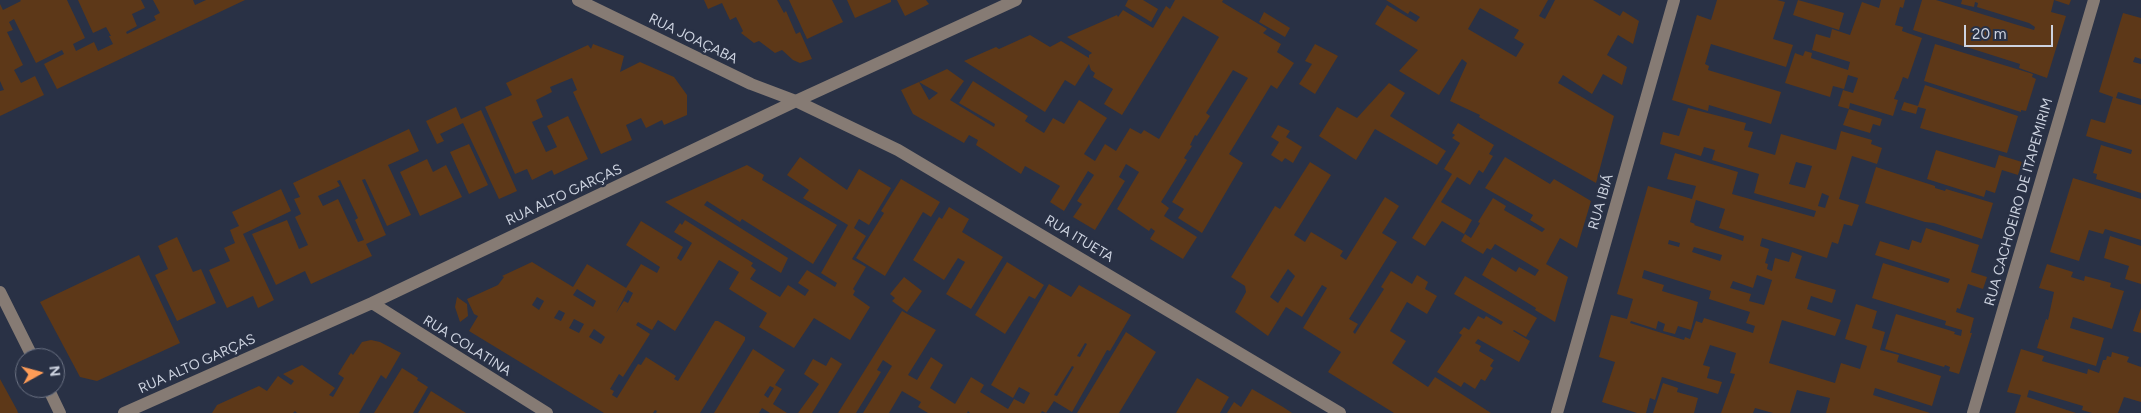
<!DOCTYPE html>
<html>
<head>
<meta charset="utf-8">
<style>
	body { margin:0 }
	#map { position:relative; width:2141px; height:413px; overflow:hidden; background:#293145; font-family:Figtree,sans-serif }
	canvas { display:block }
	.north { position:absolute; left:15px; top:348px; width:50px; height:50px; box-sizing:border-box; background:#293145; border:1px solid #6b7283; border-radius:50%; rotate:83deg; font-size:14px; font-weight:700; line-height:20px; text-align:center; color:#cdd3e0 }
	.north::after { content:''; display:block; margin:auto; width:18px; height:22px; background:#fe9c57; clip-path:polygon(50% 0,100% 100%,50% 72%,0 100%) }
	.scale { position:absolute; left:1964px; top:25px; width:89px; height:22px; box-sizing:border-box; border:2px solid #cdd3e0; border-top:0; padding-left:6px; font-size:15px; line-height:18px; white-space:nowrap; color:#cdd3e0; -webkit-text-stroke:4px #293145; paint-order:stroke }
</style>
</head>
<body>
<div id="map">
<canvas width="2141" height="413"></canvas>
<div class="north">N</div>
<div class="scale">20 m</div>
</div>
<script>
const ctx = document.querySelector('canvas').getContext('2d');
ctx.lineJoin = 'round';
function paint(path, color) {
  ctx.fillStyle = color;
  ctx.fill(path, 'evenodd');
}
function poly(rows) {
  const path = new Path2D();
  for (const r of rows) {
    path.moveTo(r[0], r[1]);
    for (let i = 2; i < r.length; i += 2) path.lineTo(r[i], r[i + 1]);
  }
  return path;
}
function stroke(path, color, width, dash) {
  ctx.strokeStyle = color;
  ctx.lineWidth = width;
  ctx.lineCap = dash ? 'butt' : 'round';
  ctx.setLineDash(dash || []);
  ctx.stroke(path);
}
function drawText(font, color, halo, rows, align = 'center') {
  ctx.font = font + ' Figtree,sans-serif';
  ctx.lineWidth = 5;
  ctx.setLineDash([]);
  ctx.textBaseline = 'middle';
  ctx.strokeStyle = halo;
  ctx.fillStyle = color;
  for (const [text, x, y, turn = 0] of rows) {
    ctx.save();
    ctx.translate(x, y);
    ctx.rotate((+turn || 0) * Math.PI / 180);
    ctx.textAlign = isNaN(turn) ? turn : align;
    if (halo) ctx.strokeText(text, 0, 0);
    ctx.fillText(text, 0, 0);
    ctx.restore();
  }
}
paint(poly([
	[20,0,67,0,85,38,73,44,76,51,94,42,98,51,113,44,109,36,111,36,106,27,93,33,78,0,141,0,145,8,132,14,137,26,126,32,127,34,156,20,154,16,160,13,153,0,193,0,195,5,206,0,245,0,57,89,44,64,64,54,62,50,36,63,14,19,9,22,13,30,7,32,23,65,14,70,21,83,35,76,44,95,0,116,0,91,4,90,0,81,0,4,3,10,21,1],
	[704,0,777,0,784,13,786,11,796,34,800,32,812,59,800,63,793,60,782,50,775,53,759,41,754,43,741,33,743,31,736,17,730,20,722,3,708,9],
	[789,0,832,0,843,22,807,39],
	[847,0,891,0,891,2,855,18],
	[897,0,926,0,929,4,905,16],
	[1128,0,1143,0,1158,9,1151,22,1125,6],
	[1175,0,1223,0,1222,2,1267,29,1263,33,1281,44,1277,52,1294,63,1277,89,1271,85,1229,154,1243,163,1202,233,1178,218,1184,209,1172,202,1248,78,1233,70,1206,113,1210,116,1197,136,1195,135,1190,145,1192,146,1184,158,1187,160,1161,202,1169,208,1164,216,1197,237,1183,259,1150,239,1155,231,1151,228,1149,231,1117,209,1139,172,1126,164,1119,177,1125,181,1095,230,1073,217,1082,204,1077,201,1094,175,1088,171,1064,211,1050,202,1060,186,1025,166,1021,174,976,145,978,140,969,135,964,143,913,114,901,90,919,82,929,100,938,93,919,82,947,69,964,81,950,100,994,127,995,124,959,103,973,81,1028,116,1025,121,1044,133,1053,118,1064,124,1079,100,1107,118,1084,154,1095,161,1105,144,1116,151,1130,128,1141,134,1144,130,1159,139,1219,37,1183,16,1122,115,1104,104,1113,89,1093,77,1095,73,1091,70,1089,64,1075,86,1065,80,1045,112,964,61,996,47,999,49,1030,35,1050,47,1061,41,1089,58,1089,55,1092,53,1067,37,1117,15,1118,17,1123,10,1153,28,1166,6,1170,9],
	[1386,0,1548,0,1539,16,1545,19,1555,0,1593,0,1620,16,1623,11,1639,21,1633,44,1618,35,1607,55,1627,67,1622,85,1603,74,1592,94,1563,75,1558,83,1614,116,1596,183,1479,117,1480,115,1450,101,1467,63,1462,59,1439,95,1399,71,1418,50,1375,24,1387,5,1416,22,1420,17,1410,11,1408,14],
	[1480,8,1519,30,1514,38,1524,44,1516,57,1468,29],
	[1717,0,1777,0,1785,2,1773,39,1793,45,1786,67,1711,44,1705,64,1709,66,1708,70,1781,92,1771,124,1709,105,1708,111,1672,100,1697,15,1711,20],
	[1798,0,1844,13,1839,30,1793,15],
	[1881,0,1905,0,1903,8,1900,7,1895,25,1903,27,1902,31,1922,38,1908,79,1903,77,1898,91,1897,91,1894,99,1898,100,1893,116,1850,103,1849,109,1882,119,1880,126,1873,124,1870,133,1843,125,1849,109,1838,106,1843,90,1853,93,1858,78,1848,75,1844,89,1833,86,1830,97,1785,83,1795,53,1803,56,1805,51,1812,53,1811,58,1848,70,1850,62,1812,50,1816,34,1830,38,1832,29,1850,35,1862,2,1879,8],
	[1922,0,1936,0,2034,30,2035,27,2029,23,1977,7,1978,3,1975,2,1974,7,1961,4,1962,0,2054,0,2051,12,2066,16,2047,78,2019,68,2020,64,1913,30],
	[2054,0,2071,0,2069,5],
	[1264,12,1290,28,1285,37,1259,22],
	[2123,13,2141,18,2141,59,2135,57,2133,62,2141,64,2141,99,2118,92,2116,98,2141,105,2141,193,2096,179,2097,174,2093,173,2101,145,2131,154,2132,150,2086,136,2091,119,2105,123,2113,97,2099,92],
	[593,44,624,56,620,72,640,62,674,77,687,95,687,115,664,125,662,120,646,128,641,118,626,125,632,140,601,154,573,92,577,90,572,78,550,87,552,92,536,100,543,117,532,122,546,152,557,147,547,126,568,116,588,159,554,175,552,170,532,180,527,169,515,174,485,107,512,95,506,83,588,45,591,49],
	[1315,44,1338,56,1315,94,1299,84,1312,64,1305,61],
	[1935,44,2033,74,2032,77,2036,79,2026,111,2021,110,2021,112,1924,81],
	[1389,83,1405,93,1390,116,1446,151,1437,165,1375,129,1356,160,1319,136,1337,107,1357,118],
	[1925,85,2018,116,2007,153,1920,128,1926,109,1918,107,1916,114,1901,110,1904,102,1918,106],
	[456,107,461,119,481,110,517,191,499,199,463,123,440,134,444,141,437,144,426,121],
	[1688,108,1746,123,1744,130,1753,132,1748,147,1775,155,1781,134,1836,150,1841,131,1872,140,1871,144,1882,148,1877,164,1852,156,1839,199,1859,205,1852,226,1844,224,1838,244,1832,242,1827,258,1762,238,1760,246,1769,249,1765,263,1768,264,1767,269,1772,271,1775,258,1789,262,1792,252,1802,256,1795,278,1836,290,1832,303,1811,296,1807,309,1841,320,1835,336,1782,320,1769,363,1835,383,1841,363,1860,369,1867,346,1845,339,1856,304,1877,311,1872,328,1885,332,1880,350,1899,355,1897,362,1941,376,1932,406,1875,388,1873,395,1930,413,1826,413,1830,398,1797,390,1790,413,1773,413,1755,408,1753,413,1721,413,1735,374,1730,373,1736,353,1710,345,1703,365,1710,367,1707,378,1722,382,1718,394,1662,377,1655,400,1650,398,1646,413,1637,413,1602,402,1615,362,1599,357,1611,315,1627,319,1633,299,1617,294,1648,186,1692,199,1696,186,1667,179,1675,153,1738,172,1732,194,1814,217,1816,211,1754,193,1759,174,1712,160,1715,150,1704,147,1701,156,1660,144,1663,132,1679,136],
	[1796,162,1812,166,1805,188,1789,184],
	[1822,193,1829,196,1825,208,1818,206],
	[1696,200,1725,209,1719,228,1744,236,1743,241,1694,225,1695,224,1690,222],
	[1669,240,1680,243,1679,247,1668,244],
	[1694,247,1722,255,1720,261,1692,252],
	[1644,270,1711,291,1709,299,1750,312,1746,323,1755,326,1753,333,1704,318,1702,323,1696,321,1690,339,1685,337,1684,340,1630,323,1631,321,1656,329,1658,321,1665,324,1663,331,1675,334,1678,326,1691,330,1698,302,1662,291,1664,285,1642,278],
	[1757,275,1772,280,1764,305,1749,301,1751,294,1730,288,1733,281,1753,288],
	[1458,123,1494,145,1489,154,1493,156,1483,173,1479,170,1470,185,1457,177,1441,202,1472,220,1464,234,1442,221,1425,246,1412,238,1452,174,1444,169,1460,143,1452,138,1455,135,1452,133],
	[1278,125,1290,131,1286,137,1302,147,1293,163,1285,158,1282,162,1271,155,1279,142,1271,137],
	[409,129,419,151,388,165,411,215,387,226,365,179,362,180,386,235,366,244,372,256,311,284,305,271,276,285,252,234,287,220,299,249,308,245,295,217,301,214,294,199,300,197,293,183],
	[340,180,358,218,355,220,364,240,358,242,338,199,323,206,318,196,340,186,337,181],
	[469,144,488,185,469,194,450,152],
	[1936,150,1995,168,1999,155,2022,162,2018,175,2002,170,1995,193,1986,190,1984,197,1927,179],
	[800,157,847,190,859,169,891,188,869,225,859,219,854,228,866,236,852,259,866,267,853,289,855,291,853,295,870,307,850,340,814,318,794,348,759,327,767,313,729,289,739,272,719,260,675,331,658,320,652,330,638,322,636,325,650,334,623,377,619,374,610,389,614,391,612,395,617,398,638,364,641,365,646,357,676,376,674,379,678,381,715,321,718,321,745,337,745,340,700,413,656,413,657,411,655,410,653,413,604,413,469,331,478,316,474,314,467,299,498,285,504,277,502,276,532,262,573,287,587,264,626,288,641,264,657,273,660,267,626,245,641,221,683,247,677,258,681,261,692,243,674,232,680,223,682,225,685,220,753,263,751,266,756,270,750,279,780,297,788,285,805,296,809,290,798,283,807,270,835,287,837,283,821,273,848,225,803,198,809,190,787,175],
	[577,289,596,301,593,307,573,295],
	[628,290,633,293,628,303,624,301,616,313],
	[537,297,544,301,539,310,532,305],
	[559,310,565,313,561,321,554,318],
	[574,319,584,324,579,333,569,328],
	[594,329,605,337,601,344,589,337],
	[1505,157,1550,184,1554,179,1591,201,1577,248,1560,238,1546,264,1568,277,1555,322,1535,310,1536,308,1482,275,1492,257,1516,272,1519,267,1535,276,1539,270,1495,244,1491,250,1487,248,1483,254,1461,241,1465,234,1471,238,1480,223,1478,222,1493,198,1506,206,1504,210,1542,232,1545,229,1530,220,1533,215,1485,188],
	[427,159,433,172,446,165,462,197,420,216,400,172],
	[1310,162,1331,175,1294,235,1305,242,1311,232,1343,251,1340,256,1346,260,1385,197,1399,206,1382,233,1397,242,1349,319,1358,324,1353,332,1355,334,1384,289,1381,287,1391,271,1412,284,1417,275,1428,282,1425,289,1437,296,1427,314,1407,302,1390,331,1406,341,1392,363,1428,387,1435,377,1491,413,1394,413,1328,372,1341,352,1303,328,1327,288,1322,285,1302,317,1286,307,1268,336,1235,312,1246,292,1245,286,1231,277,1275,206,1280,209],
	[1288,269,1295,276,1278,303,1270,297],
	[747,165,764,175,762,180,837,225,813,264,742,219,740,222,707,201,704,205,788,258,781,273,665,202],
	[1876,167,1935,186,1935,188,1945,191,1946,189,1993,203,1982,239,1934,223,1925,222,1865,203],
	[2073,178,2141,199,2141,240,2105,229,2103,234,2089,230,2079,261,2050,252],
	[901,179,940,202,931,217,923,212,885,276,856,258,884,213,881,211],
	[281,189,291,211,243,234,274,300,258,308,253,296,227,308,209,270,230,261,224,248,235,243,230,230,239,226,232,212],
	[949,207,969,219,962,232,1003,257,971,309,946,294,965,262,958,258,944,280,913,260,939,217,942,219],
	[1926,228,1979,245,1971,272,1987,277,1983,289,1968,284,1960,309,1957,308,1956,312,1974,318,1970,333,1972,333,1959,374,1949,371,1950,367,1945,365,1944,367,1885,349,1896,314,1955,332,1954,334,1961,336,1962,330,1945,325,1946,321,1872,298,1883,263,1948,283,1950,279,1875,255,1880,241,1909,250,1912,240,1921,243],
	[2110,236,2141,246,2141,284,2125,279,2129,266,2104,258],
	[177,237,193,272,201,269,216,303,177,321,155,275,168,269,158,246],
	[139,255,180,343,97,381,80,377,40,302],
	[1007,262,1044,285,1035,299,1029,296,1005,334,975,315],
	[2047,264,2073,272,2071,277,2084,281,2085,276,2111,283,2110,287,2124,291,2112,329,2073,317,2070,328,2104,338,2096,366,2037,348,2046,319,2048,320,2054,292,2039,288],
	[1465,276,1537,318,1526,337,1514,330,1513,331,1530,341,1519,362,1478,339,1475,343,1481,346,1479,351,1494,360,1490,366,1493,368,1485,381,1481,379,1475,389,1464,382,1461,387,1437,372,1462,335,1459,333,1464,327,1469,330,1478,316,1484,319,1486,316,1501,325,1503,322,1454,294],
	[904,277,922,291,907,312,892,301,895,298,890,294],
	[1049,284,1071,297,1079,285,1131,315,1110,351,1107,350,1072,412,1054,401,1046,413,1042,411,1041,413,970,413,968,411,967,413,928,413,918,407,921,402,902,391,889,413,863,413,892,366,883,360,877,370,881,372,856,413,838,413,902,311,936,330,908,375,917,380,931,357,943,365,930,388,955,404,971,377,984,385,980,392,1008,409,1014,399,1024,404,1030,393,1019,387,1013,398,991,385],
	[1085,343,1087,344,1080,357,1077,356],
	[1072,366,1074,367,1057,396,1054,395],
	[457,297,467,304,468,316,460,322,455,307],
	[2141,308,2141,333,2133,331],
	[1126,332,1156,352,1119,413,1077,413],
	[371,340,380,342,401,353,386,379,381,375,359,413,297,413,295,411,293,413,212,413,217,405,259,386,267,391,278,376,291,385,294,381,283,374,302,365,335,388,329,395,333,397,344,378,338,374,351,353,353,355,362,342],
	[753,349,785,370,775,385,782,389,773,404,787,413,770,413,762,408,759,413,714,413],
	[770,386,774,388,768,398,764,395],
	[2021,349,2044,356,2042,361,2087,374,2088,369,2099,373,2103,360,2106,360,2107,356,2111,357,2112,352,2129,357,2127,362,2141,367,2141,402,2124,397,2118,413,2092,413,2082,410,2083,406,2029,390,2027,397,2076,413,2015,413,2021,395,2007,392],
	[831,357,842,364,812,413,798,413,819,384,804,374,813,359,826,366],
	[402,368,418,378,417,380,428,387,413,413,374,413],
	[1197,378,1229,397,1220,413,1176,413],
	[0,379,17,410,18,413,0,413],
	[1663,383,1678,388,1677,392,1698,398,1694,413,1653,413],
	[1252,389,1283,407,1292,413,1227,413,1234,402,1241,407],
	[431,391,466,413,418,413]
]), '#5d3818');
stroke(poly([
	[578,0,751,84,796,101,898,150,1340,413],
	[0,292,33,358],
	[372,303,547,413],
	[48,388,60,413],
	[124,413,372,303,796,101,1016,0],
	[1557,413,1674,0],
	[1973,413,2094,0]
]), '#867b74', 12);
drawText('14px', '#cdd3e0', '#293145', [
	["RUA JOAÇABA",693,39,26],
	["RUA ALTO GARÇAS",564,195,-25],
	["RUA IBIÁ",1601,202,-74],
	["RUA CACHOEIRO DE ITAPEMIRIM",2019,202,-74],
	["RUA ITUETA",1079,239,31],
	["RUA COLATINA",467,346,32],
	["RUA ALTO GARÇAS",197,364,-24]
]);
</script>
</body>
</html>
